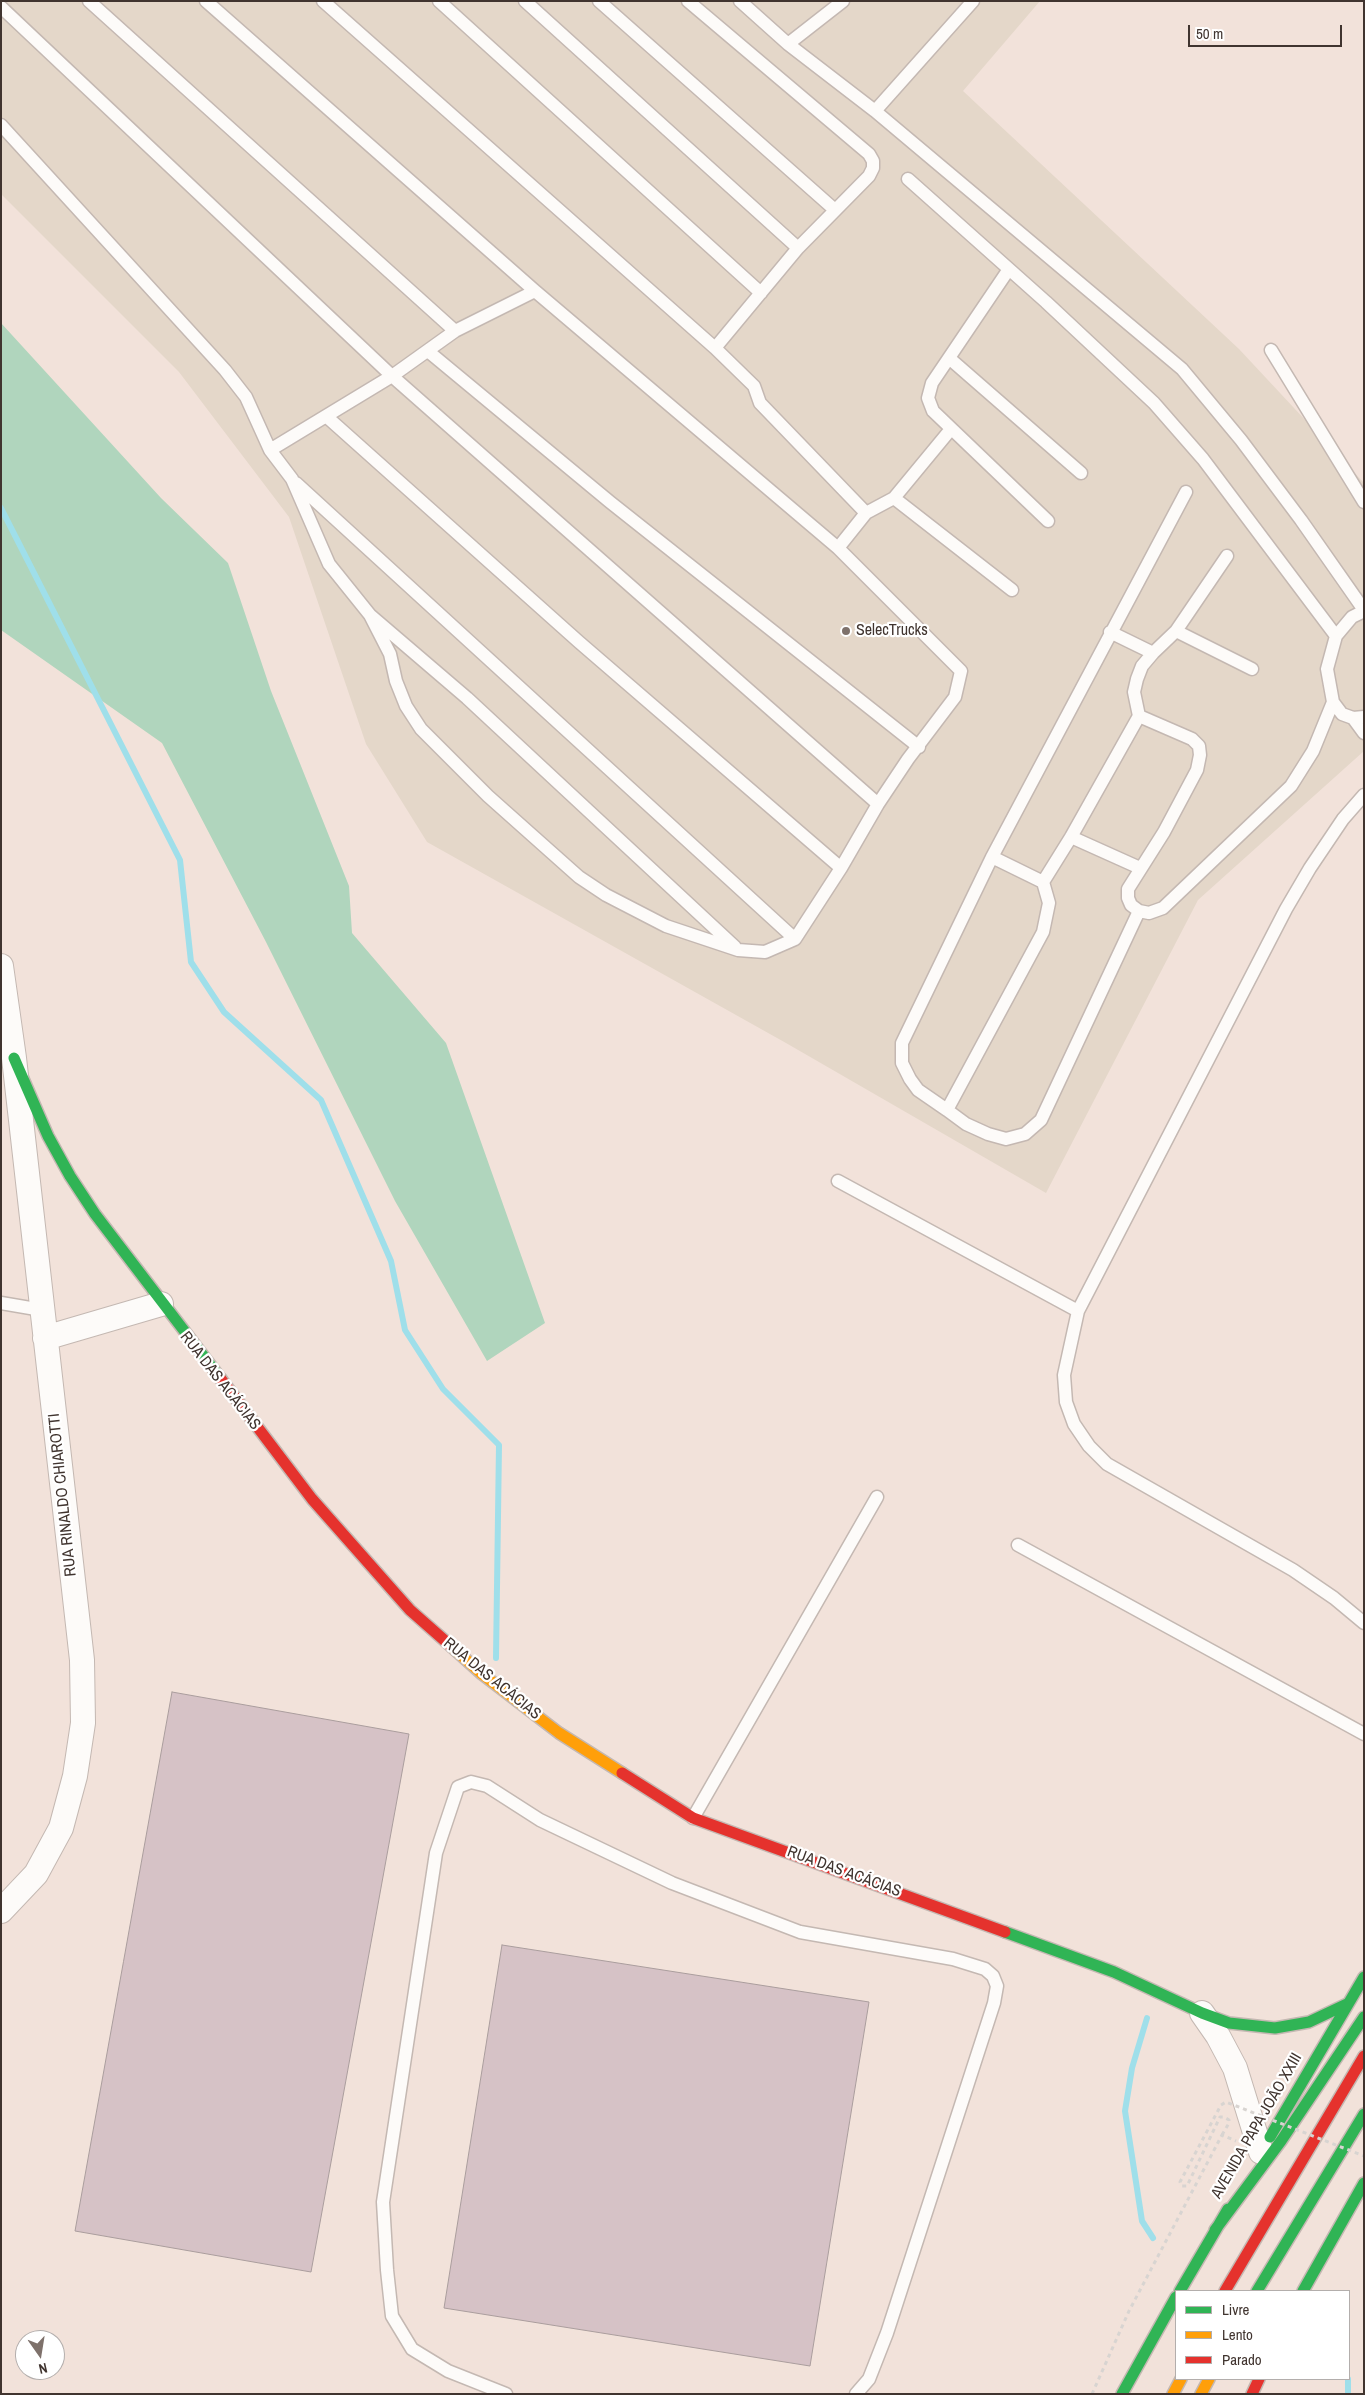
<!DOCTYPE html>
<html>
<head>
<meta charset="utf-8">
<style>
	body { margin:0 }
	#map { position:relative; width:1365px; height:2395px; overflow:hidden; background:#f2e2da; font-family:"Archivo Narrow",sans-serif }
	canvas { display:block }
	.frame { position:absolute; inset:0; border:2px solid #40342f; pointer-events:none }
	.legend { position:absolute; left:1175px; top:2290px; width:175px; height:90px; box-sizing:border-box; background:#fff; border:1px solid #b3aeac; margin:0; padding:6px 9px; list-style:none; font-size:15px; color:#40342f }
	.legend li { display:flex; align-items:center; gap:10px; height:25px }
	.legend b { width:25px; border:1px solid #b3aeac }
	.north { position:absolute; left:15px; top:2330px; width:50px; height:50px; box-sizing:border-box; background:#fff; border:1px solid #b3aeac; border-radius:50%; rotate:167deg; font-size:14px; font-weight:700; line-height:20px; text-align:center; color:#40342f }
	.north::after { content:''; display:block; margin:auto; width:18px; height:22px; background:#7e716b; clip-path:polygon(50% 0,100% 100%,50% 72%,0 100%) }
	.scale { position:absolute; left:1188px; top:25px; width:154px; height:22px; box-sizing:border-box; border:2px solid #40342f; border-top:0; padding-left:6px; font-size:15px; line-height:18px; white-space:nowrap; color:#40342f; -webkit-text-stroke:4px #fff; paint-order:stroke }
</style>
</head>
<body>
<div id="map">
<canvas width="1365" height="2395"></canvas>
<div class="frame"></div>
<ul class="legend">
<li><b style="height:6px;background:#30b455"></b>Livre</li>
<li><b style="height:6px;background:#ff9f0a"></b>Lento</li>
<li><b style="height:6px;background:#e5322d"></b>Parado</li>
</ul>
<div class="north">N</div>
<div class="scale">50 m</div>
</div>
<script>
const ctx = document.querySelector('canvas').getContext('2d');
ctx.lineJoin = 'round';
function paint(path, color) {
  ctx.fillStyle = color;
  ctx.fill(path, 'evenodd');
}
function poly(rows) {
  const path = new Path2D();
  for (const r of rows) {
    path.moveTo(r[0], r[1]);
    for (let i = 2; i < r.length; i += 2) path.lineTo(r[i], r[i + 1]);
  }
  return path;
}
function stroke(path, color, width, dash) {
  ctx.strokeStyle = color;
  ctx.lineWidth = width;
  ctx.lineCap = dash ? 'butt' : 'round';
  ctx.setLineDash(dash || []);
  ctx.stroke(path);
}
function drawText(font, color, halo, rows, align = 'center') {
  ctx.font = font + ' "Archivo Narrow",sans-serif';
  ctx.lineWidth = 4.5;
  ctx.setLineDash([]);
  ctx.textBaseline = 'middle';
  ctx.strokeStyle = halo;
  ctx.fillStyle = color;
  for (const [text, x, y, turn = 0] of rows) {
    ctx.save();
    ctx.translate(x, y);
    ctx.rotate((+turn || 0) * Math.PI / 180);
    ctx.textAlign = isNaN(turn) ? turn : align;
    if (halo) ctx.strokeText(text, 0, 0);
    ctx.fillText(text, 0, 0);
    ctx.restore();
  }
}
paint(poly([
	[1,1,1040,1,963,91,1239,349,1364,483,1364,751,1198,900,1046,1193,786,1043,427,842,366,744,289,517,179,372,1,194]
]), '#e4d7c9');
paint(poly([
	[1,323,161,498,228,563,271,691,349,886,352,933,446,1043,545,1323,487,1361,395,1201,266,942,162,743,1,630]
]), '#b0d5bd');
stroke(poly([
	[1,508,180,860,191,962,224,1012,321,1100,391,1261,405,1330,443,1389,499,1445,496,1658],
	[1147,2018,1132,2068,1125,2111,1142,2221,1153,2238],
	[1348,2394,1348,2379]
]), '#9fdfea', 6);
const building = poly([
	[172,1692,409,1734,311,2272,75,2231,172,1692],
	[502,1945,869,2002,810,2366,444,2308,502,1945]
]);
paint(building, '#d6c2c6');
stroke(building, '#aa9d9d', 1);
const lane = poly([
	[89,1,455,331],
	[206,1,535,291,838,548],
	[323,1,715,348],
	[439,1,761,293],
	[525,1,798,248],
	[599,1,835,210],
	[688,1,869,154,873,161,873,168,869,176,798,248,715,348,754,386,760,403,866,513],
	[740,1,788,44,875,111,1182,369,1241,440,1301,520,1364,610],
	[1,7,392,376,878,804],
	[788,44,843,1],
	[875,111,973,1],
	[1,125,225,370,246,397,270,450,292,479,329,564,370,615,467,698,735,947],
	[908,179,1046,302,1154,403,1203,459,1336,636],
	[1009,269,932,383,928,398,933,411,1048,521],
	[1271,350,1364,502],
	[429,352,610,502,919,747],
	[949,358,1081,473],
	[327,417,579,642,841,868],
	[270,450,392,376,455,331,535,291],
	[296,483,795,939],
	[894,498,951,429],
	[1364,611,1352,617,1336,636,1327,669,1333,702,1342,714,1353,718,1364,717],
	[370,615,390,654,396,681,406,706,421,729,488,796,579,877,606,895,666,926,738,950,765,952,795,939,841,868,878,804,908,759,955,697,961,671,838,548,866,513,894,498,1012,590],
	[1176,631,1252,669],
	[1110,632,1153,653,1176,631,1227,556],
	[1139,716,1134,692,1137,679,1142,666,1153,653],
	[1353,718,1364,733],
	[1364,795,1343,819,1310,868,1286,909,1078,1311,1064,1375,1066,1402,1074,1424,1089,1446,1107,1464,1293,1570,1334,1598,1364,1623],
	[1071,837,1140,868],
	[1043,882,992,857,1186,492],
	[1139,911,1041,1120,1025,1134,1006,1139,988,1134,966,1124,947,1110,1043,932,1049,903,1043,882,1071,837,1139,716,1192,739,1199,746,1200,755,1197,770,1164,832,1128,889,1128,898,1131,905,1139,911,1149,913,1163,908,1291,786,1313,751,1333,702],
	[947,1110,918,1090,910,1079,902,1063,902,1043,992,857],
	[838,1181,1078,1311],
	[1,1303,42,1310],
	[1018,1545,1364,1734],
	[693,1818,877,1497],
	[506,2394,448,2371,412,2349,392,2316,387,2270,383,2202,436,1853,458,1787,471,1782,487,1786,540,1820,672,1883,800,1932,953,1959,985,1969,993,1976,997,1986,994,2003,887,2333,869,2379,856,2394]
]);
const street = poly([
	[1,966,14,1058,82,1660,83,1723,75,1776,61,1828,36,1874,1,1911],
	[45,1338,161,1304],
	[1202,2013,1218,2036,1235,2068,1261,2152]
]);
const fast = poly([
	[14,1058,48,1136,70,1176,95,1214,221,1379],
	[1005,1932,1114,1972,1202,2013,1229,2023,1275,2028,1309,2022,1347,2004],
	[1270,2137,1364,1977],
	[1215,2230,1281,2141,1364,2017],
	[1180,2291,1228,2209],
	[1257,2291,1364,2114],
	[1303,2291,1364,2183],
	[1122,2394,1176,2297]
]);
const slow = poly([
	[452,1647,482,1674,559,1733,622,1773],
	[1173,2394,1181,2379],
	[1201,2394,1209,2379]
]);
const jam = poly([
	[221,1379,312,1499,410,1610,452,1647],
	[622,1773,693,1818,1005,1932],
	[1225,2291,1364,2056],
	[1252,2394,1259,2379]
]);
stroke(lane, '#c4b8b2', 15);
stroke(street, '#c4b8b2', 26);
stroke(fast, '#c4b8b2', 14);
stroke(slow, '#c4b8b2', 14);
stroke(jam, '#c4b8b2', 14);
stroke(poly([
	[1092,2394,1129,2311,1222,2135,1236,2141]
]), '#d8d4d1', 3, [4, 4]);
stroke(lane, '#fdfbf9', 12);
stroke(street, '#fdfbf9', 24);
stroke(fast, '#30b455', 11);
stroke(slow, '#ff9f0a', 11);
stroke(jam, '#e5322d', 11);
stroke(poly([
	[1222,2135,1229,2123,1229,2120,1224,2117,1220,2117,1187,2186,1182,2186,1180,2182,1221,2105,1226,2102,1364,2156]
]), '#d8d4d1', 3, [4, 4]);
for (const [x, y, r, color] of [
	[846,631,5,"#7e716b"]
]) {
  const dot = new Path2D();
  dot.arc(x, y, r, 0, 2 * Math.PI);
  ctx.fillStyle = color;
  ctx.fill(dot);
  stroke(dot, '#fff', 2);
}
drawText('16px', '#40342f', '#fff', [
	["SelecTrucks",856,631]
], 'left');
drawText('16px', '#40342f', '#fff', [
	["RUA DAS ACÁCIAS",220,1381,52],
	["RUA RINALDO CHIAROTTI",63,1495,-96],
	["RUA DAS ACÁCIAS",492,1679,39],
	["RUA DAS ACÁCIAS",844,1872,20],
	["AVENIDA PAPA JOÃO XXIII",1257,2126,-60]
]);
</script>
</body>
</html>
